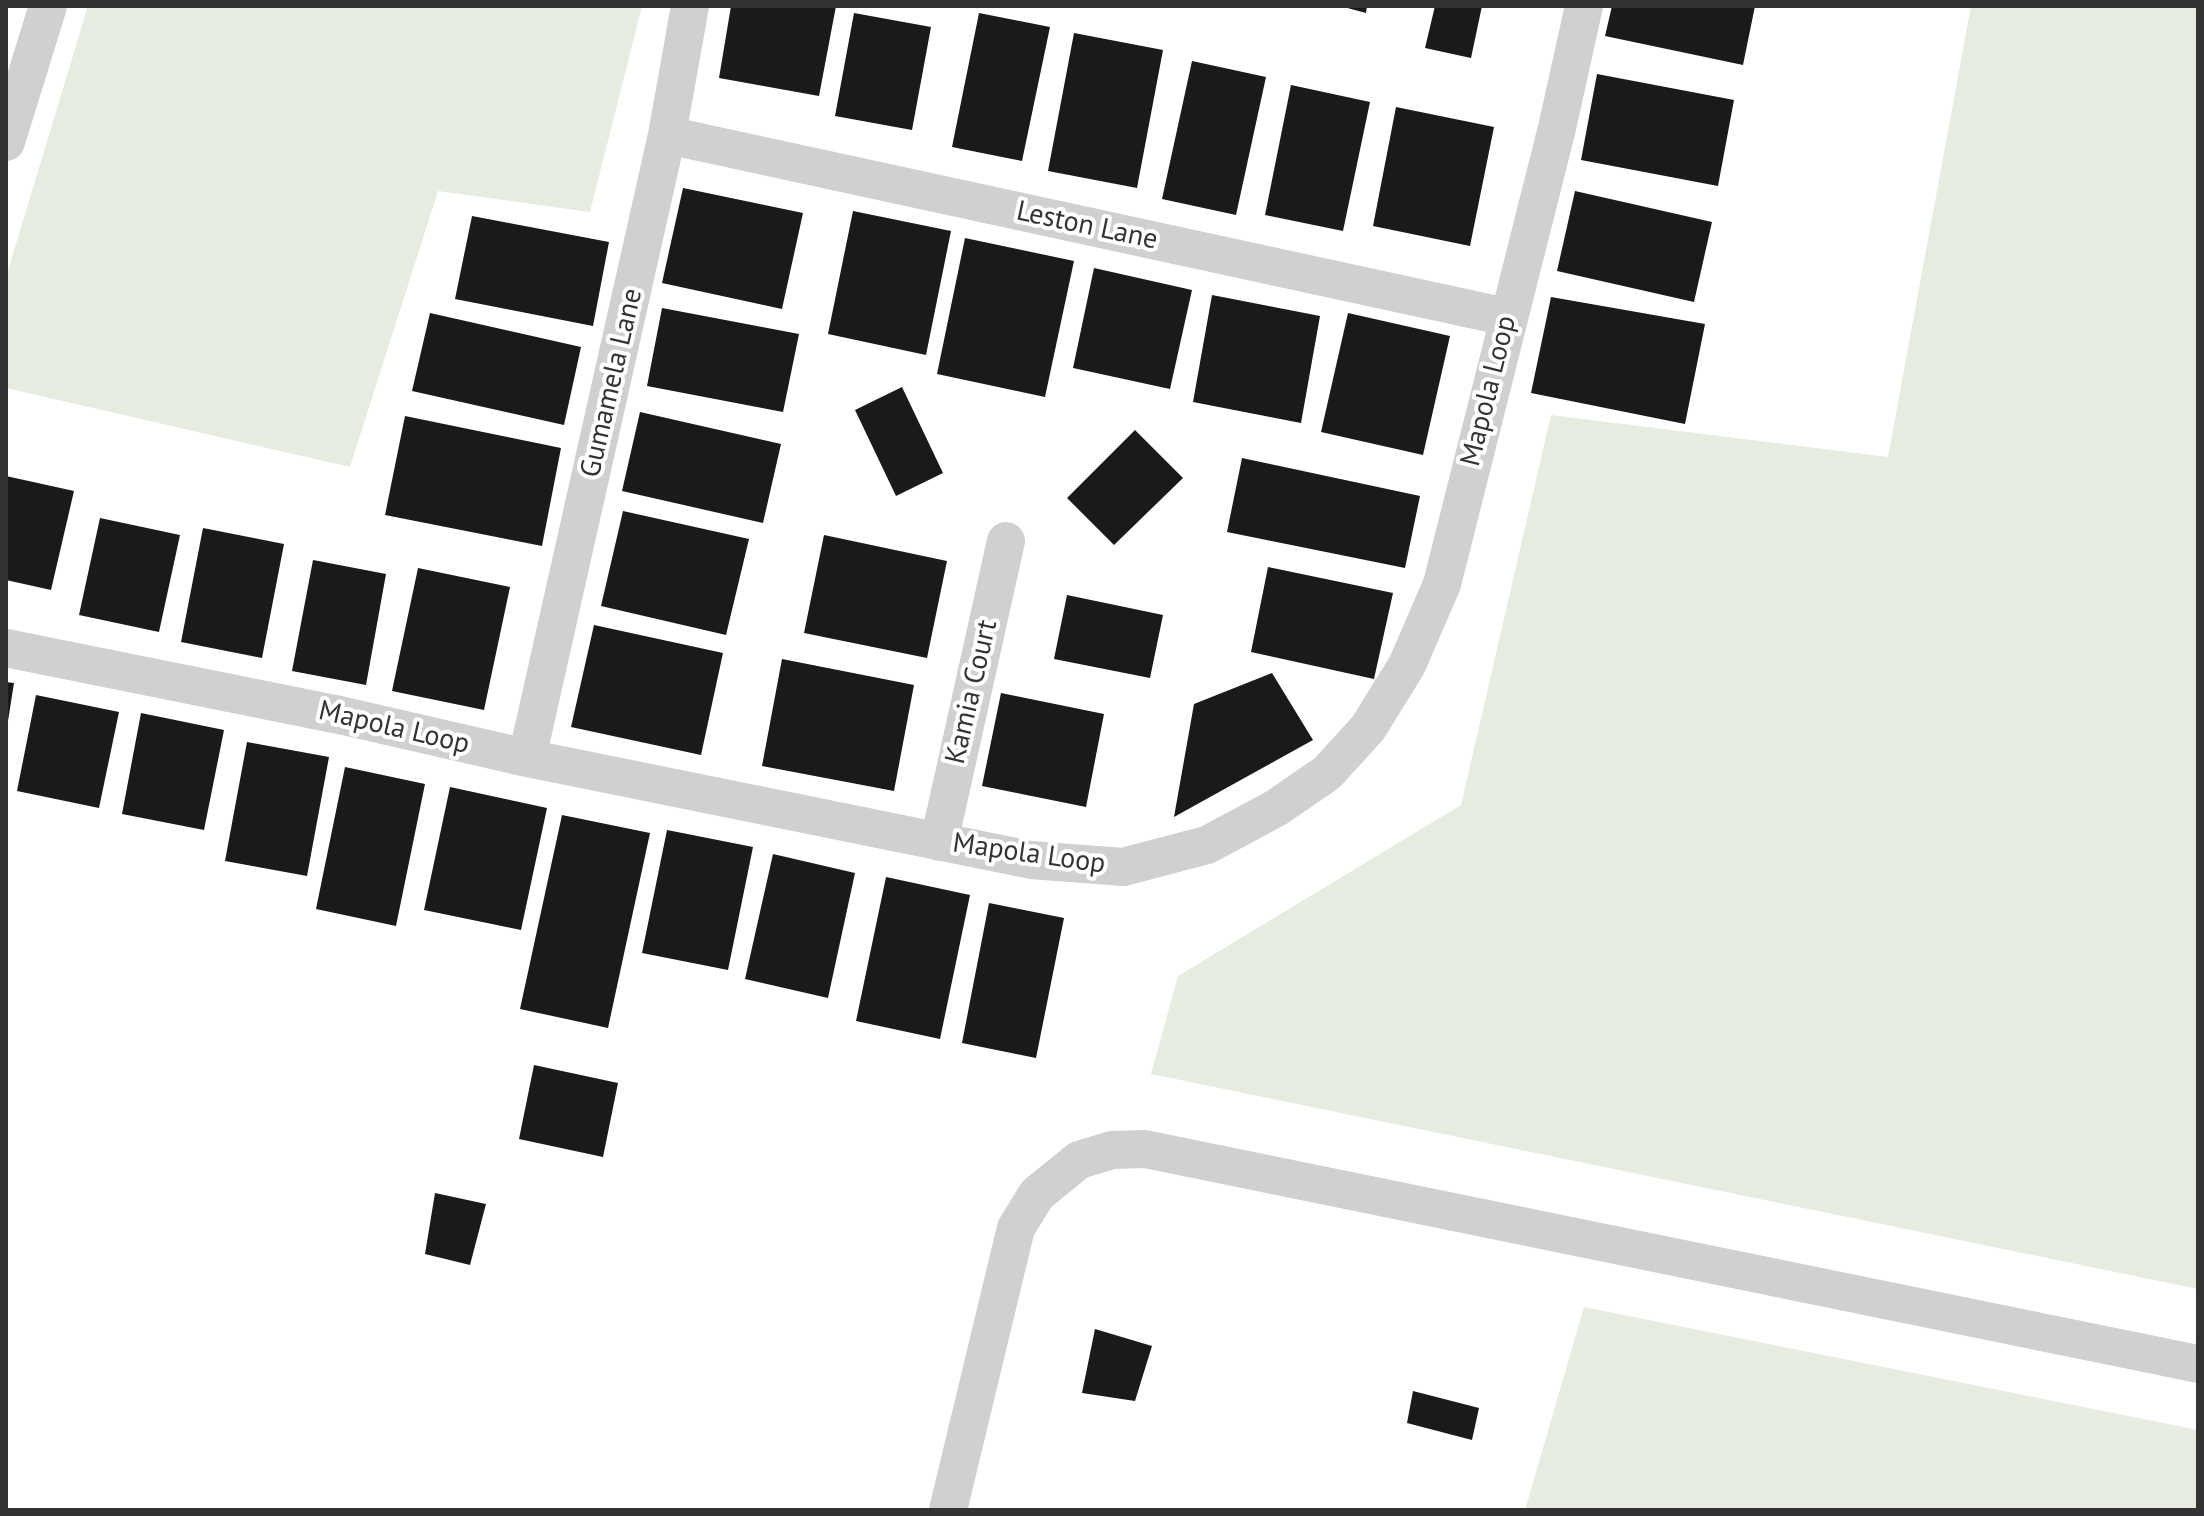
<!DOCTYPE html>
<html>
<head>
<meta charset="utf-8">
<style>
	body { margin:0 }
	#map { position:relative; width:2204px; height:1516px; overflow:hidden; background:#fff; font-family:"PT Sans",sans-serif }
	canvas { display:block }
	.frame { position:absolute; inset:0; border:8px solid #333; pointer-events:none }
</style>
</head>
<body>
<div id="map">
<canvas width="2204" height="1516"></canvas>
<div class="frame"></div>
</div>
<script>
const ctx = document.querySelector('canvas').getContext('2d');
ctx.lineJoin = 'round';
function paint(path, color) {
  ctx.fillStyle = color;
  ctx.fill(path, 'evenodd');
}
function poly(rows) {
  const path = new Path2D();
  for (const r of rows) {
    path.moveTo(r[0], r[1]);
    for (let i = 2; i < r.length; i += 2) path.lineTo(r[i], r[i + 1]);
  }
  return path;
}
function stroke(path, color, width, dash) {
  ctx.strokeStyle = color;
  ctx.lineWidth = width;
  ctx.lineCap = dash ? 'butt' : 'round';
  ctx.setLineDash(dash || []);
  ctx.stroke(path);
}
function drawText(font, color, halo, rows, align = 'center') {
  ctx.font = font + ' "PT Sans",sans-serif';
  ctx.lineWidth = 8;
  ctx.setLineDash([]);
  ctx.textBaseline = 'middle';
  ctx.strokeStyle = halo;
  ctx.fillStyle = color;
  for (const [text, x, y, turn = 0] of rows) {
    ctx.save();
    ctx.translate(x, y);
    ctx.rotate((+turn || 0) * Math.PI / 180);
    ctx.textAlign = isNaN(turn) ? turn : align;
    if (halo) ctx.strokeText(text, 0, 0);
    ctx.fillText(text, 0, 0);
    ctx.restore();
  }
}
paint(poly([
	[88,6,642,6,590,212,438,191,350,467,6,388,6,277],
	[1971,6,2198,6,2198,1289,1151,1074,1178,976,1461,805,1551,415,1888,457],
	[1584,1307,2198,1430,2198,1510,1525,1510]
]), '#e6ecdf');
paint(poly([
	[731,6,836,6,819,96,719,78],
	[1340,6,1367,6,1366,13],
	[1435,6,1482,6,1471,58,1425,48],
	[1612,6,1755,6,1743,65,1605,36],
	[854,13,931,27,912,130,835,116],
	[979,13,1050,27,1022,161,952,147],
	[1074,33,1163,50,1137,188,1048,171],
	[1192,61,1266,77,1236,215,1162,199],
	[1597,74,1734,100,1718,186,1581,160],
	[1291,85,1370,102,1343,231,1265,215],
	[1396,107,1494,127,1470,246,1373,226],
	[683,188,803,213,782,309,662,283],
	[1575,191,1712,222,1694,302,1557,271],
	[853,211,951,231,926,355,828,334],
	[472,216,609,242,593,326,455,299],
	[965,238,1074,261,1045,397,937,374],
	[1094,268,1192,290,1170,389,1073,368],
	[1212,295,1320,316,1301,423,1193,402],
	[1551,297,1705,324,1685,424,1531,393],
	[662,308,799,334,783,412,647,386],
	[430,313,581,347,564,425,412,391],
	[1348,313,1450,336,1423,455,1321,432],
	[902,387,943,473,896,496,855,410],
	[640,412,781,444,763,523,622,491],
	[405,416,561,448,542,546,385,515],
	[1135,430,1183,478,1114,545,1067,498],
	[1242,458,1420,496,1405,568,1227,532],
	[6,476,74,491,51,590,6,580],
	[623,511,749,539,726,635,601,606],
	[100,518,180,535,159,632,79,615],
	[203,528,284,544,262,658,181,642],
	[824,535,947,561,927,658,804,633],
	[313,560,386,574,366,685,292,671],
	[1268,567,1393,593,1374,679,1251,652],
	[418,568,510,587,484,710,392,691],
	[1067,595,1163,615,1150,678,1054,659],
	[594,625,723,653,701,755,571,727],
	[782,659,914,685,894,791,762,766],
	[1272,673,1313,740,1174,817,1194,704],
	[6,682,14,683,8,721,6,721],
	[1001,693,1104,714,1086,807,982,786],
	[36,695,119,712,99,808,17,791],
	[141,713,224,730,204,830,122,814],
	[247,742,329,757,307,876,225,861],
	[345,767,425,784,396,926,316,909],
	[450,787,547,808,521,930,424,910],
	[562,815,650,833,608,1028,520,1009],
	[667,830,753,847,728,970,642,953],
	[773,854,855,873,828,998,745,979],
	[886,877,970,895,940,1039,856,1021],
	[989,903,1064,918,1036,1058,962,1043],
	[534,1065,618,1083,603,1157,519,1139],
	[435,1193,486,1204,470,1265,425,1254],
	[1095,1329,1152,1346,1135,1401,1082,1393],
	[1413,1391,1479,1408,1472,1440,1407,1423]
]), '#1a1a1a');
stroke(poly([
	[667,135,1507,317],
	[6,142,48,6],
	[6,648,344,716,527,758,1031,860,1123,867,1207,845,1276,808,1327,773,1368,728,1407,665,1442,584,1557,128,1584,6],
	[527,758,667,135,690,6],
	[939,842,1006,541],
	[948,1510,1016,1228,1037,1194,1079,1160,1112,1150,1145,1149,2198,1364]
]), '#d0d0d0', 38);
drawText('28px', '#333', '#fff', [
	["Leston Lane",1087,226,12],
	["Gumamela Lane",612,383,-77],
	["Mapola Loop",1489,391,-76],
	["Kamia Court",972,692,-77],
	["Mapola Loop",394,728,13],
	["Mapola Loop",1029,854,8]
]);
</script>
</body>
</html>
